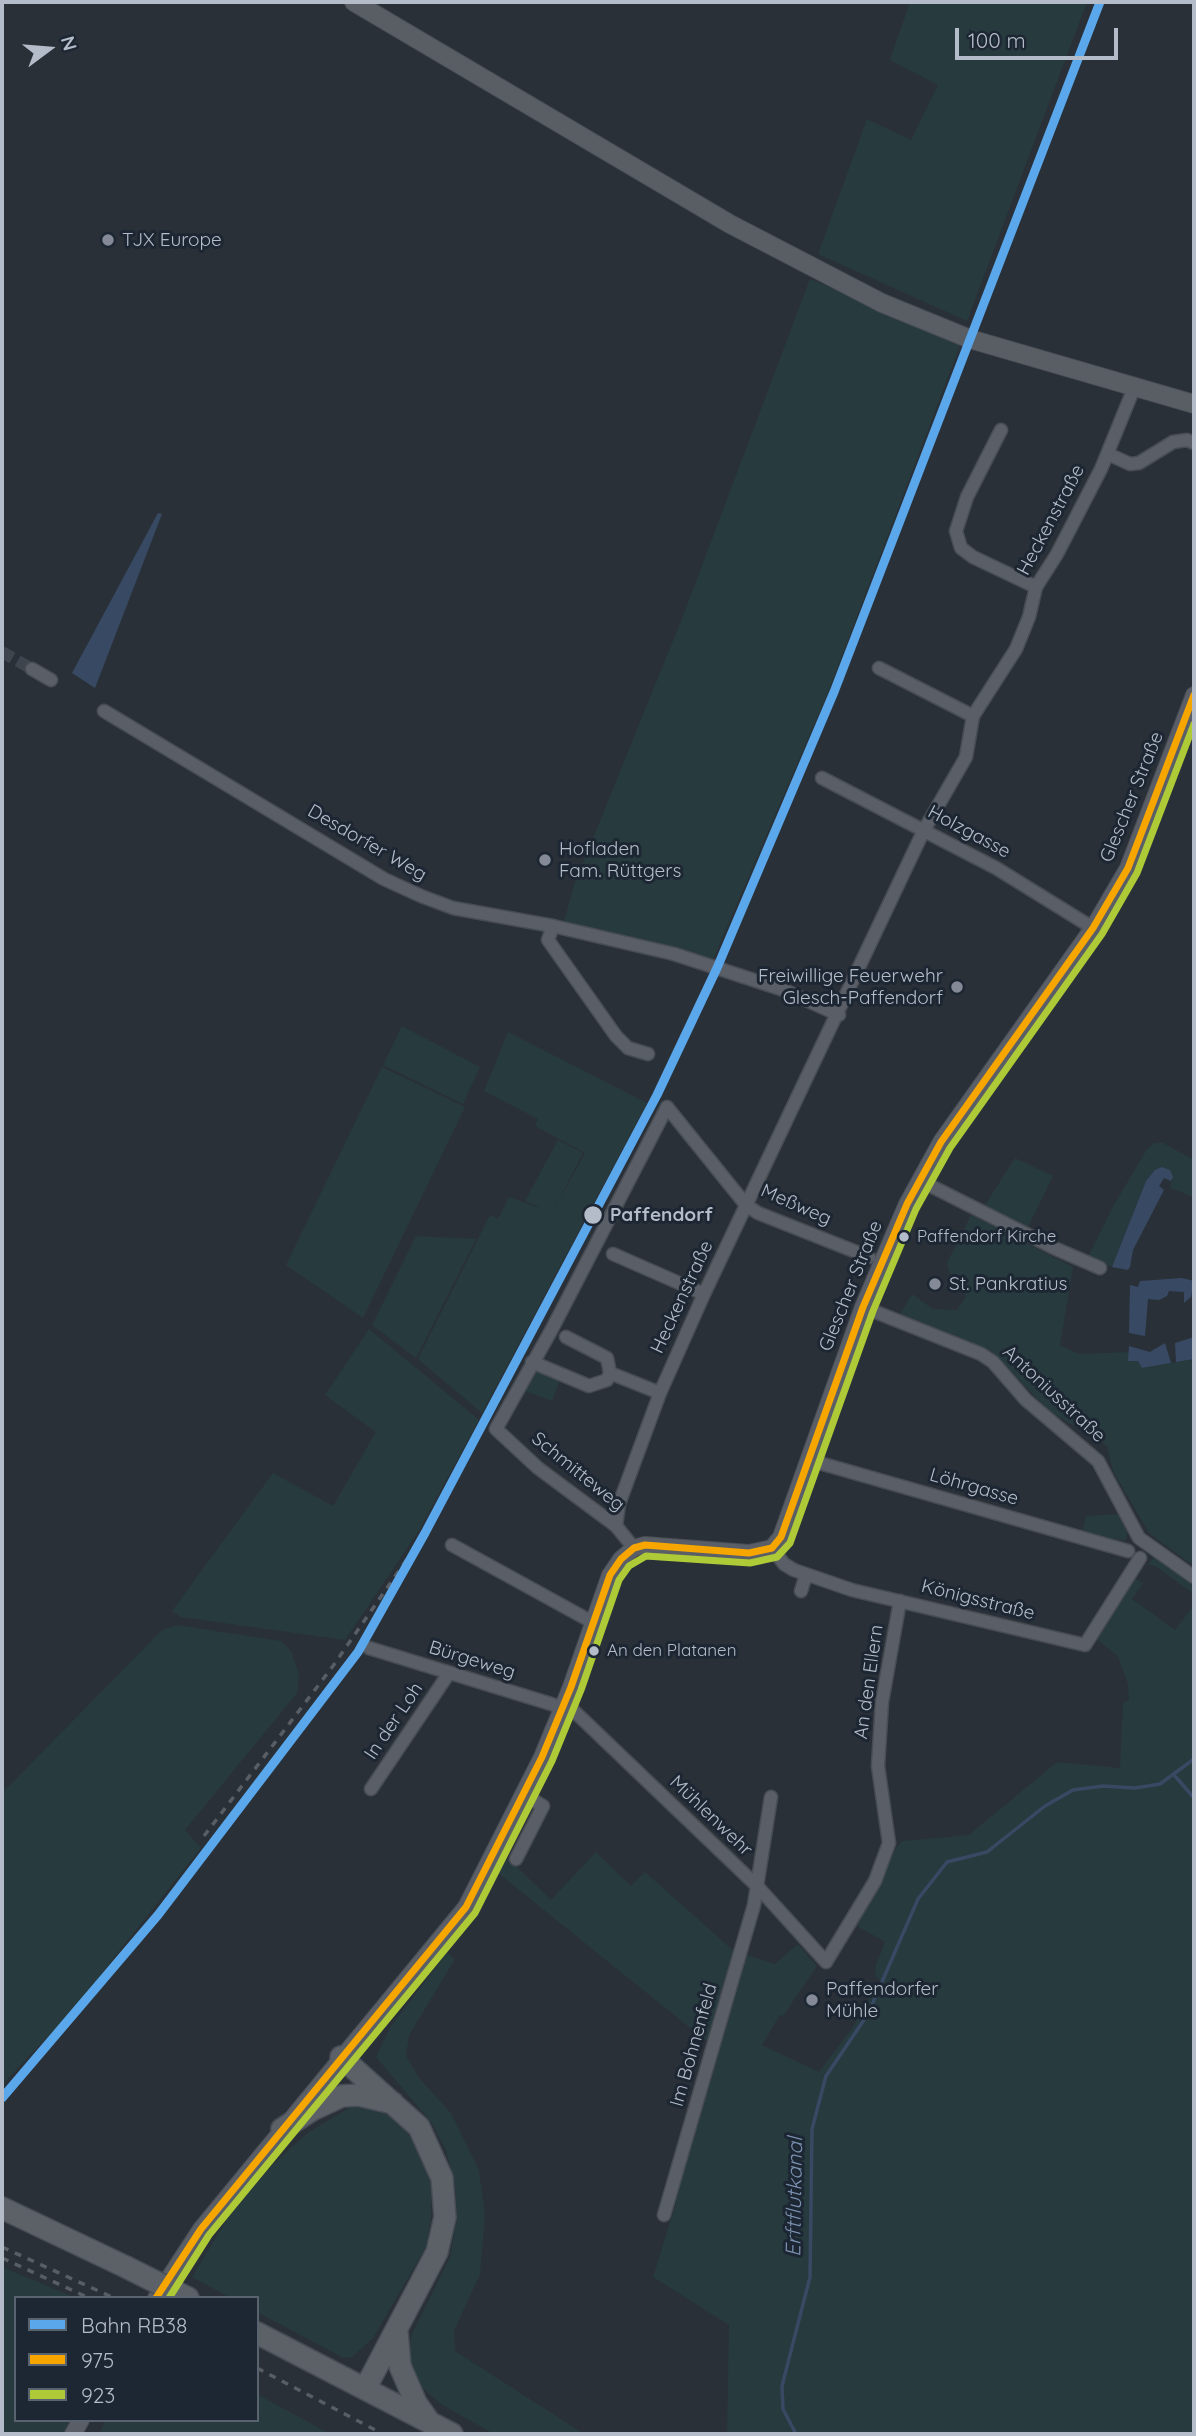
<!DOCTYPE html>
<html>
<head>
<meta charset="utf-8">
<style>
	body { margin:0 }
	#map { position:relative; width:1196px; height:2436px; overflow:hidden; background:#2a3038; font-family:Quicksand,sans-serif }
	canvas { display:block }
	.frame { position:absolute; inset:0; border:4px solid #b4bcc9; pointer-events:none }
	.legend { position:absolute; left:14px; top:2296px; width:245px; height:126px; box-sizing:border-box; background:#1d2633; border:2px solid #59626f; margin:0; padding:9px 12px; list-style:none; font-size:21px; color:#b4bcc9 }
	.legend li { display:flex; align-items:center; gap:14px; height:35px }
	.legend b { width:35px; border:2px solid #59626f }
	.north { position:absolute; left:14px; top:14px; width:70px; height:70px; -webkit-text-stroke:5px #1d2633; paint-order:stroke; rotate:74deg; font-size:19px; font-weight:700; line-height:28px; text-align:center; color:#b4bcc9 }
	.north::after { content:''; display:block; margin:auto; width:24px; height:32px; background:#b4bcc9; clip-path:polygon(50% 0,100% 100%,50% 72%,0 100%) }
	.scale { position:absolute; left:955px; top:28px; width:163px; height:32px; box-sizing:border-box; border:4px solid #b4bcc9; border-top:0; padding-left:9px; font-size:21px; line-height:24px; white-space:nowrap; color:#b4bcc9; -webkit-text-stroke:5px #1d2633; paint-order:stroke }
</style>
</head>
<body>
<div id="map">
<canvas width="1196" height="2436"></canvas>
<div class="frame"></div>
<ul class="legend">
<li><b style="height:9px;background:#5aa8eb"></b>Bahn RB38</li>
<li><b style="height:9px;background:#f7a600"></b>975</li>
<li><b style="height:9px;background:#aecb37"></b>923</li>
</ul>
<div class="north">N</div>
<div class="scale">100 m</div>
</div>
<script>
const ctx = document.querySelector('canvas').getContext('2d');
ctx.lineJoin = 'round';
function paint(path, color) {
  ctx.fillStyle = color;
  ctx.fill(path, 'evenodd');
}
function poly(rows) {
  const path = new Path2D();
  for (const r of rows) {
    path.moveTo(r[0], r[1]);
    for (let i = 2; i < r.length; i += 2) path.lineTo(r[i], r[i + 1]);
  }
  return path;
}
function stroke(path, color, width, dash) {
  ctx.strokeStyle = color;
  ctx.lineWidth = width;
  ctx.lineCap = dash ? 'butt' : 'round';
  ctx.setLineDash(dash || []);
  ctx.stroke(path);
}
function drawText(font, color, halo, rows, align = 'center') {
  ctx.font = font + ' Quicksand,sans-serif';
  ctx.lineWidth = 6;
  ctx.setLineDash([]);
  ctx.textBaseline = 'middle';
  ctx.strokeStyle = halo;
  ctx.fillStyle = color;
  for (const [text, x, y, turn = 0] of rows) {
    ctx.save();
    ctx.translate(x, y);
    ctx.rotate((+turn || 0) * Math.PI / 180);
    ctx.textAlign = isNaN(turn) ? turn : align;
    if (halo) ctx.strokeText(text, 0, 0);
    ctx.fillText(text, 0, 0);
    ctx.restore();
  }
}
paint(poly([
	[910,2,1087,2,967,321,818,254,867,119,911,140,938,85,890,60],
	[810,279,961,343,829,690,712,962,564,922,574,885,683,616],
	[402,1026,480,1067,463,1104,383,1065],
	[508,1032,647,1103,482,1413,418,1359,490,1215,498,1219,509,1197,545,1210,525,1201,558,1140,583,1153,552,1213,585,1153,535,1126,538,1119,484,1091],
	[382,1067,465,1107,363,1318,286,1265],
	[1154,1143,1163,1143,1194,1160,1194,1197,1170,1188,1173,1176,1146,1181,1112,1267,1088,1257,1114,1205,1147,1149],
	[1015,1158,1053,1176,1027,1229,983,1208],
	[971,1215,1073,1267,1060,1345,1079,1354,1129,1352,1129,1360,1138,1361,1142,1368,1194,1359,1194,1566,1149,1533,1113,1471,1107,1446,1049,1411,991,1351,952,1335,943,1336,899,1316,912,1294,933,1309,957,1310,966,1296,958,1280,949,1272,947,1263],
	[416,1236,476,1239,416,1358,372,1325],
	[369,1329,479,1420,418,1532,345,1640,181,1617,172,1611,273,1473,333,1506,376,1432,325,1395],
	[533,1364,561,1377,552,1401,520,1389],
	[1119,1514,1128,1531,1125,1541,1082,1534,1086,1516],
	[1155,1556,1194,1584,1194,1594,1155,1566,1148,1564],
	[1134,1578,1143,1583,1132,1599,1175,1630,1194,1605,1194,2434,727,2434,729,2325,653,2277,676,2203,675,2186,744,1954,775,1964,798,1944,817,1966,783,2016,780,2015,762,2045,819,2072,851,2030,880,1980,875,1976,876,1965,885,1942,857,1926,897,1846,903,1841,969,1835,1057,1762,1120,1768,1123,1703,1129,1700,1128,1684,1118,1656,1094,1637],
	[177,1625,281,1641,291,1651,299,1675,297,1693,185,1830,201,1848,71,2012,2,2085,2,1793,162,1630],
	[596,1852,631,1886,645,1872,736,1953,710,2044,498,1873,508,1858,551,1900],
	[447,1953,455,1959,409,2035,406,2056,419,2078,451,2113,479,2170,485,2215,480,2274,454,2331,455,2351,584,2434,494,2434,441,2404,421,2387,408,2363,411,2336,450,2257,457,2219,455,2183,446,2150,431,2122,376,2057,391,2026],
	[369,2103,384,2110,405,2128,420,2153,431,2181,431,2218,426,2247,373,2338,352,2357,344,2358,257,2312,257,2298,231,2298,192,2277,227,2219,274,2163,309,2132,351,2107],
	[2,2267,76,2298,16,2298,16,2420,78,2420,71,2434,2,2434],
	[257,2394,330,2434,99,2434,106,2420,257,2420]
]), '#273a3e');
paint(poly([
	[158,513,162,514,95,688,72,673],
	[1162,1167,1170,1170,1173,1177,1171,1181,1164,1178,1159,1186,1164,1190,1133,1250,1130,1267,1128,1270,1112,1267,1146,1181,1155,1170],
	[1182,1278,1194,1281,1191,1297,1184,1303,1184,1292,1169,1291,1167,1296,1159,1300,1148,1299,1145,1336,1129,1333,1130,1285,1138,1287,1140,1281],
	[1194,1337,1194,1359,1176,1362,1175,1343],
	[1165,1343,1171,1363,1142,1368,1138,1361,1128,1361,1129,1346,1150,1352]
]), '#384963');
stroke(poly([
	[1175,1776,1194,1798],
	[796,2434,783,2409,782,2386,810,2277,812,2129,826,2076,868,2014,918,1899,947,1862,987,1852,1045,1806,1073,1790,1103,1786,1135,1788,1160,1784,1194,1759]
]), '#384963', 3.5);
stroke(poly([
	[2,652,32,669]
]), '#3f454e', 12, [12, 6]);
const minor = poly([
	[1001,430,967,497,956,531,961,548,973,557,1036,587],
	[1108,454,1130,464,1139,463,1173,442,1187,440,1194,443],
	[879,668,973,716],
	[32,669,51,680],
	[104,711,384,879,421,896,453,908,553,926,674,954,784,990,839,1015],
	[822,778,996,868,1093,928],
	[553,926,548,940,616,1036,628,1048,648,1054],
	[919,1180,1054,1248,1100,1268],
	[613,1254,704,1294],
	[863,1307,981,1354,993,1362,1026,1400,1098,1461,1139,1538],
	[566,1337,607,1358,610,1373],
	[532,1362,589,1386,607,1380,610,1373,660,1393],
	[809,1460,1128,1551],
	[616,1526,619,1504,660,1393,704,1294,924,830,966,757,973,716,1016,649,1029,617,1036,587,1057,554,1101,469,1134,388],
	[1139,1538,1194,1577],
	[452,1545,594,1623],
	[634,1548,616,1526,538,1468,496,1429,552,1329,667,1107,746,1205,758,1213,869,1257],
	[772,1548,784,1564,794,1570,852,1590,1085,1645,1140,1558],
	[801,1591,806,1575],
	[369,1648,574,1711,757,1886,826,1962,875,1881,889,1843,878,1766,882,1702,900,1601],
	[371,1789,449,1673],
	[516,1859,543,1806,524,1795],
	[664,2215,754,1905,771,1797]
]);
const tertiary = poly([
	[156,2298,201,2229,466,1907,542,1757,571,1687,610,1575,621,1559,634,1548,645,1545,749,1553,772,1548,781,1537,863,1307,907,1204,941,1142,1093,928,1128,868,1194,695],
	[73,2434,81,2420]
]);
const secondary = poly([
	[354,2,730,224,882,303,970,339,1194,404]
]);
const primary = poly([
	[341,2057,419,2127,442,2178,445,2217,437,2252,365,2389],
	[282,2129,312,2110,342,2096,359,2095,393,2103],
	[2,2208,126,2267],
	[168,2288,188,2298],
	[397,2332,400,2366,416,2403,428,2420],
	[257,2333,452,2434]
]);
stroke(minor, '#484c53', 15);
stroke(tertiary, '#484c53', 18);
stroke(secondary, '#484c53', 20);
stroke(primary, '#484c55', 24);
stroke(minor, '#5a5e66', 12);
stroke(tertiary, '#5a5e66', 16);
stroke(secondary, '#595d64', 18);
stroke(primary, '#5c6168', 21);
stroke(poly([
	[204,1836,333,1666,425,1533],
	[2,2247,114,2298],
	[2,2258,89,2298],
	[257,2368,383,2434]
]), '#595d64', 3.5, [7, 7]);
const primaryBridge = poly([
	[126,2267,168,2288]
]);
stroke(primaryBridge, '#484c55', 24, []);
stroke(primaryBridge, '#5c6168', 21);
stroke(poly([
	[156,2298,201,2229,466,1907,542,1757,571,1687,610,1575,621,1559,634,1548,645,1545,749,1553,772,1548,781,1537,863,1307,907,1204,941,1142,1093,928,1128,868,1194,695]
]), '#f7a600', 7);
stroke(poly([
	[169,2298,209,2235,475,1913,552,1761,581,1690,619,1580,629,1566,646,1556,750,1563,777,1557,790,1543,873,1311,916,1209,950,1148,1102,934,1137,873,1194,724]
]), '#aecb37', 7);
stroke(poly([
	[2,2098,158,1915,358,1652,425,1533,657,1095,717,968,834,692,1100,2]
]), '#5aa8eb', 9);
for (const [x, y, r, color] of [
	[108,240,7,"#848b96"],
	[545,860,7,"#848b96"],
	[957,987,7,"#848b96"],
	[593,1215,10,"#b4bcc9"],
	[904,1237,6,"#b4bcc9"],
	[935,1284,7,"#848b96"],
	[594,1651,6,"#b4bcc9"],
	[812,2000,7,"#848b96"]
]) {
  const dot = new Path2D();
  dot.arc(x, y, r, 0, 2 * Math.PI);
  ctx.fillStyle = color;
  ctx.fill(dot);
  stroke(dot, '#1d2633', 2.5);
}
drawText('17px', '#b4bcc9', '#1d2633', [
	["Paffendorf Kirche",917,1237],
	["An den Platanen",607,1651]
], 'left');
drawText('19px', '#b4bcc9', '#1d2633', [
	["TJX Europe",122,240],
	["Hofladen",559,849],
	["Fam. Rüttgers",559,871],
	["Freiwillige Feuerwehr",943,976,"right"],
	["Glesch-Paffendorf",943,998,"right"],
	["St. Pankratius",949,1284],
	["Paffendorfer",826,1989],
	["Mühle",826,2011]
], 'left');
drawText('19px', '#b4bcc9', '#1d2633', [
	["Heckenstraße",1051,520,-62],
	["Glescher Straße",1132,797,-68],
	["Holzgasse",969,832,28],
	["Desdorfer Weg",367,843,30],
	["Meßweg",796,1205,24],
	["Glescher Straße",851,1286,-68],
	["Heckenstraße",682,1297,-65],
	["Antoniusstraße",1054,1394,43],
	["Schmitteweg",578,1472,39],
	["Löhrgasse",974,1487,16],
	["Königsstraße",978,1600,14],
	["Bürgeweg",472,1660,17],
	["An den Ellern",869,1682,-82],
	["In der Loh",394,1721,-56],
	["Mühlenwehr",711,1816,44],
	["Im Bohnenfeld",694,2045,-74]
]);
drawText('bold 19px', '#b4bcc9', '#1d2633', [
	["Paffendorf",610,1215]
], 'left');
drawText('italic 21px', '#7c92b1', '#1d2633', [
	["Erftflutkanal",795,2197,-89]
]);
</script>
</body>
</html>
